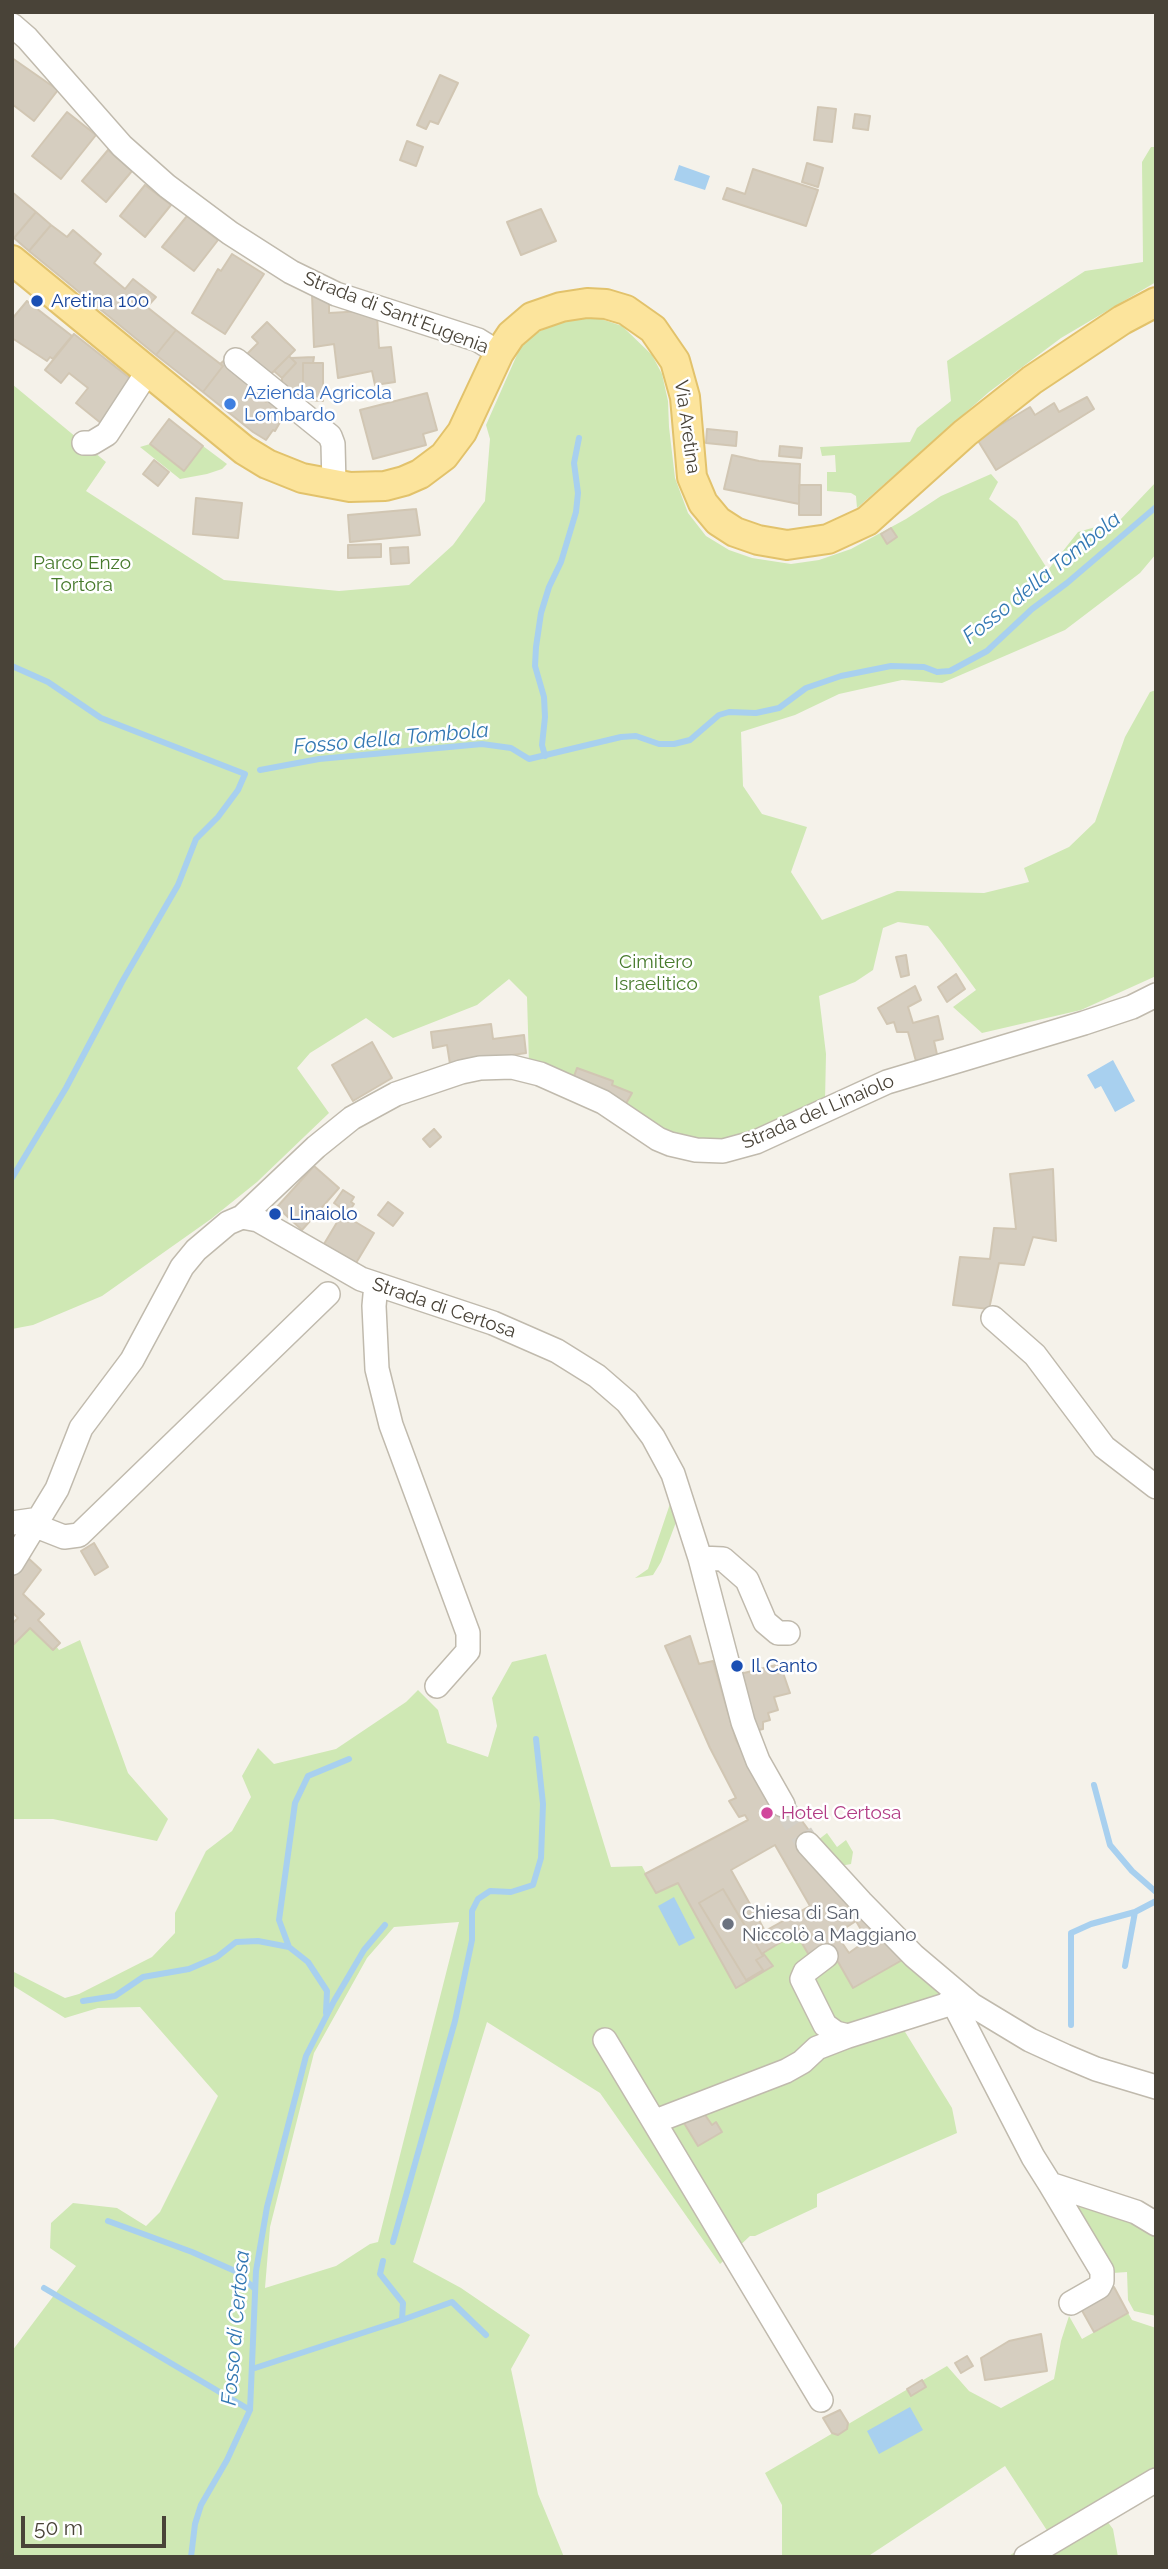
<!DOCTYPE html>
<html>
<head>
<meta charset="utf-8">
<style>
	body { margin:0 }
	#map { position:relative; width:1168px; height:2569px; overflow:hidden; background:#f5f2ea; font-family:Raleway,sans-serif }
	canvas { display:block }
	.frame { position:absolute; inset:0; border:14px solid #494338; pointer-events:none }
	.scale { position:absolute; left:21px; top:2516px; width:145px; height:32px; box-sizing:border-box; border:4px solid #494338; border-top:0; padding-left:9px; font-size:21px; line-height:24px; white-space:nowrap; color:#494338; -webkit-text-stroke:5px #fff; paint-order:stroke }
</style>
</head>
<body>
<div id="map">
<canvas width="1168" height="2569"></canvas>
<div class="frame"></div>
<div class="scale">50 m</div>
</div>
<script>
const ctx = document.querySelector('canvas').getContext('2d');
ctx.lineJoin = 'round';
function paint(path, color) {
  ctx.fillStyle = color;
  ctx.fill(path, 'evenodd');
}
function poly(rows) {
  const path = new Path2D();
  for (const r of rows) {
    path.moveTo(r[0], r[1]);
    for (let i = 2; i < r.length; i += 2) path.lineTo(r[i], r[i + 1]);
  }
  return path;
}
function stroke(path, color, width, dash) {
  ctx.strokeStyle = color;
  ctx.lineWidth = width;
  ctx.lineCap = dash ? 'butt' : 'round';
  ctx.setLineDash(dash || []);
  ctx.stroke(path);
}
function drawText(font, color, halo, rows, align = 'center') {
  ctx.font = font + ' Raleway,sans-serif';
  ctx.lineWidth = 5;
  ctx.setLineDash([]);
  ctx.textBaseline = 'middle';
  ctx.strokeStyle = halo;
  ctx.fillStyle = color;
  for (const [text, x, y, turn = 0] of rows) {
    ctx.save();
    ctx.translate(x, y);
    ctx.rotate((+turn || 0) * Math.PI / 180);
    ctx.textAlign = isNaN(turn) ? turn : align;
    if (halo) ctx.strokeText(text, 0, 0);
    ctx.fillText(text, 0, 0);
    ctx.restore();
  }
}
paint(poly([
	[1151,147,1156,147,1156,282,1061,338,989,392,857,508,856,496,851,493,827,491,827,472,836,472,835,455,822,456,820,447,910,442,917,428,951,401,947,361,1085,271,1143,262,1142,162],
	[578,319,601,319,622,326,652,355,662,374,668,401,669,427,675,478,688,513,706,536,729,550,752,558,791,564,819,560,851,549,906,519,941,496,991,474,998,482,989,499,1017,521,1048,570,1078,532,1120,520,1156,482,1156,554,1140,573,1065,630,942,683,902,680,839,694,795,715,741,732,743,786,762,814,807,827,791,872,822,920,897,891,984,893,1029,882,1024,868,1069,847,1095,822,1125,737,1150,692,1156,690,1156,976,1081,1010,982,1033,953,1007,976,990,941,942,928,926,898,922,883,928,873,970,855,982,819,996,826,1054,825,1101,739,1137,709,1143,685,1140,529,1064,527,997,509,979,477,1005,393,1038,366,1018,310,1053,297,1068,329,1113,257,1182,211,1219,102,1296,33,1325,12,1329,12,384,106,462,86,491,224,580,339,591,409,585,453,545,485,501,490,439,486,425,520,348,536,333,556,324],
	[150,444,184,471,203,446,227,464,222,469,207,474,180,479,140,447],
	[673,1495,678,1517,661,1562,653,1575,635,1578,648,1569],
	[30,1628,53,1650,56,1646,59,1650,80,1640,128,1773,168,1819,157,1841,53,1819,12,1819,12,1646],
	[546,1654,611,1867,642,1866,656,1893,678,1883,763,1953,796,1933,810,1957,829,1946,853,1988,904,1959,943,1998,902,2027,952,2108,957,2133,817,2194,817,2207,755,2236,750,2236,720,2264,600,2093,487,2022,413,2262,461,2288,530,2335,511,2369,538,2494,564,2557,12,2557,12,2351,76,2266,50,2248,51,2223,73,2203,117,2208,146,2226,160,2212,218,2096,140,2007,98,2008,65,2018,12,1985,12,1971,65,1998,79,1994,152,1957,175,1933,175,1913,206,1851,232,1831,251,1797,242,1776,258,1748,274,1764,336,1749,406,1702,418,1690,438,1710,447,1743,488,1757,497,1726,492,1698,512,1662],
	[459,1922,378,2242,370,2244,336,2266,265,2288,270,2227,314,2053,367,1958,394,1927],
	[827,1833,837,1847,846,1840,853,1852,851,1864,840,1866,818,1840],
	[1065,2195,1156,2230,1156,2316,1134,2311,1128,2300,1127,2272,1113,2273],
	[1128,2313,1132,2320,1156,2328,1156,2474,1015,2557,1007,2557,1048,2532,1005,2466,867,2557,782,2557,782,2505,765,2473,947,2366,969,2391,1001,2408,1054,2379,1061,2341,1069,2316,1082,2339],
	[1104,2517,1113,2529,1118,2557,1038,2557]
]), '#cfe8b4');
paint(poly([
	[679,165,710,176,705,190,674,180],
	[1113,1060,1135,1101,1115,1112,1101,1086,1095,1089,1087,1075],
	[674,1897,695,1938,679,1946,658,1906],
	[910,2407,923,2430,879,2454,867,2431]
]), '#a8d0ef');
stroke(poly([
	[12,666,48,682,101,718,245,774,238,790,218,817,196,839,178,885,122,982,66,1088,12,1178],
	[545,756,542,745,545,717,544,697,535,666,536,647,541,613,549,587,561,562,576,512,578,493,574,463,579,438],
	[260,770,319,759,482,744,511,748,529,759,621,737,636,736,659,744,674,744,690,740,719,715,729,712,756,713,779,708,806,688,841,676,891,666,924,667,937,672,950,671,987,651,1032,609,1067,583,1156,507],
	[1094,1785,1110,1845,1132,1871,1156,1892],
	[289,1947,279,1920,295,1803,308,1776,349,1759],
	[1125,1966,1135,1912],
	[83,2001,115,1996,143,1977,189,1969,217,1957,236,1942,258,1941,289,1947,308,1962,327,1991,326,2013],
	[1071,2025,1071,1933,1091,1924,1135,1912,1156,1901],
	[108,2221,192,2252,235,2271,254,2288],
	[393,2242,455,2021,472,1940,472,1911,478,1899,490,1891,511,1892,533,1885,541,1858,543,1804,536,1739],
	[44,2288,250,2410],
	[402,2320,452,2302,486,2335],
	[252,2369,402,2320,403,2303,380,2274,383,2261],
	[191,2557,195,2524,201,2505,227,2460,250,2410,256,2271,267,2207,306,2056,334,2001,364,1950,385,1925]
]), '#a8d0ef', 6);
const building = poly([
	[12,58,58,90,34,121,12,104,12,58],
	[440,75,458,83,438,124,430,121,426,129,417,125,440,75],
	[818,107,836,109,832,142,814,140,818,107],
	[67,112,96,135,61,179,32,156,67,112],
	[855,114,870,116,868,130,853,128,855,114],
	[407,141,423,147,416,166,400,160,407,141],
	[108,150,132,171,106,202,82,181,108,150],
	[807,163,823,168,818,187,802,182,807,163],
	[753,169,818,190,806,226,723,199,727,188,745,194,753,169],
	[145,185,171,205,145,237,120,216,145,185],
	[12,192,36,212,14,238,12,237,12,192],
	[541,209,556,241,521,255,507,222,541,209],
	[36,212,51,225,29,251,14,238,36,212],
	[187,216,218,240,194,271,162,247,187,216],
	[51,225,67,237,73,230,101,254,94,263,125,289,133,279,156,297,147,307,176,330,156,355,29,251,51,225],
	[232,254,264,274,225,334,192,313,218,269,221,271,232,254],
	[312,294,329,300,329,313,364,311,377,316,379,348,391,347,395,382,375,385,372,371,338,378,334,344,314,347,312,294],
	[27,301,72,336,53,359,50,357,47,361,12,338,12,319,27,301],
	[267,322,295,350,269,376,247,354,258,343,252,337,267,322],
	[176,330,223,366,203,392,156,355,176,330],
	[74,334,136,383,102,424,76,403,88,388,69,373,61,383,45,370,74,334],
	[289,356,296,363,282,378,274,371,289,356],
	[314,357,313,363,303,363,303,390,282,392,282,378,296,363,291,358,314,357],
	[227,358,255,388,252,392,266,402,271,395,287,410,275,431,273,430,266,440,253,432,203,392,223,366,220,364,227,358],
	[303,363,323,363,323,401,303,400,303,363],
	[427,393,437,430,423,434,426,445,373,459,360,410,427,393],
	[1087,397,1094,409,996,470,977,439,1030,407,1035,415,1054,403,1059,412,1087,397],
	[169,419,203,446,184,471,150,444,169,419],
	[707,429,737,432,736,446,706,443,707,429],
	[780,446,802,448,801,458,779,456,780,446],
	[732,455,759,461,800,464,799,504,724,489,732,455],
	[154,460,169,472,158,486,143,474,154,460],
	[799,485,821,485,821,515,799,515,799,485],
	[196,498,242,503,238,538,193,534,196,498],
	[416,509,420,535,350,542,348,515,416,509],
	[891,528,897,537,887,544,881,534,891,528],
	[381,544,381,557,348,558,348,545,381,544],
	[408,547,409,563,391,564,390,548,408,547],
	[906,955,909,975,901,977,896,957,906,955],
	[956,974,965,989,947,1002,938,987,956,974],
	[915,986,921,1000,908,1007,913,1023,938,1016,943,1039,934,1041,938,1059,917,1065,908,1032,897,1032,894,1022,887,1024,878,1008,915,986],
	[491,1024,493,1039,524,1035,526,1053,450,1064,447,1045,433,1048,431,1032,491,1024],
	[372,1042,392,1078,353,1101,332,1065,372,1042],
	[577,1068,613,1081,612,1085,632,1093,624,1107,572,1082,577,1068],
	[434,1129,441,1137,430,1147,423,1139,434,1129],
	[314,1166,339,1188,302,1230,277,1207,314,1166],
	[1053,1169,1056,1241,1033,1237,1024,1265,999,1263,989,1309,953,1305,960,1257,990,1259,994,1228,1016,1229,1010,1174,1053,1169],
	[343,1190,354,1197,351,1202,354,1204,348,1213,334,1203,343,1190],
	[388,1202,403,1213,393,1226,378,1215,388,1202],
	[342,1214,374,1233,356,1263,324,1244,342,1214],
	[94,1543,108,1567,95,1575,81,1551,94,1543],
	[26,1556,41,1570,23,1594,44,1614,38,1620,60,1643,53,1650,30,1628,12,1646,12,1624,18,1618,12,1612,12,1574,26,1556],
	[690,1636,699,1664,713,1661,736,1740,774,1810,791,1800,802,1821,904,1959,853,1988,829,1946,810,1957,796,1933,763,1953,773,1966,736,1988,678,1883,656,1893,645,1874,748,1820,745,1815,739,1817,729,1801,736,1798,710,1748,665,1646,690,1636],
	[775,1845,810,1906,765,1931,731,1870,775,1845],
	[723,1889,763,1956,756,1960,763,1970,746,1980,699,1903,723,1889],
	[856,1921,867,1940,849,1953,836,1934,856,1921],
	[780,1664,790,1693,774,1697,778,1710,768,1713,770,1720,763,1722,763,1729,755,1731,740,1674,780,1664],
	[723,1889,763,1956,756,1960,763,1970,746,1980,699,1903,723,1889],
	[703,2112,712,2125,716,2122,722,2132,698,2146,684,2123,703,2112],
	[1114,2287,1128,2313,1094,2332,1080,2307,1114,2287],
	[1041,2334,1047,2371,985,2380,981,2358,1009,2341,1041,2334],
	[967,2356,973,2366,961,2373,955,2363,967,2356],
	[922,2380,926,2387,911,2396,907,2389,922,2380],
	[840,2410,848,2423,847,2429,838,2435,832,2433,823,2418,840,2410]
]);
paint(building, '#d6cec0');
stroke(building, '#d1c6b3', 2);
stroke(poly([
	[783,1805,808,1844]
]), '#d3cfc6', 23, [23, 11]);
const minor = poly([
	[12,25,27,38,122,146,167,186,230,233,291,272,336,294,478,340,499,353],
	[236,360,330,436,333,444,334,485],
	[84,443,92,443,107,434,148,371],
	[242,1217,316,1147,352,1118,396,1094,461,1072,480,1068,512,1067,540,1074,603,1102,658,1139,670,1144,696,1150,723,1151,756,1142,887,1082,1084,1023,1132,1007,1156,995],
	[376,1284,374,1306,377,1369,391,1425,468,1633,468,1651,437,1686],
	[993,1318,1035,1355,1104,1447,1156,1487],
	[12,1523,40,1519],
	[36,1526,64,1537,79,1535,328,1294],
	[700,1558,723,1559,747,1580,765,1622,778,1633,788,1633],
	[12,1563,57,1489,81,1428,132,1360,182,1267,196,1250,228,1223,242,1217,258,1220,361,1279,493,1323,557,1351,597,1376,627,1402,653,1437,673,1474,700,1558,743,1722,758,1761,783,1805],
	[808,1844,861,1902,914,1956,972,2005,1030,2040,1065,2056,1096,2069,1156,2087],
	[826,1956,805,1972,802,1979,825,2025,836,2033,848,2036,946,2005,957,1994],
	[957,1994,956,2008,1033,2157,1050,2184,1136,2212,1156,2224],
	[605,2040,821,2400],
	[656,2121,786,2071,802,2062,817,2048,848,2036],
	[1050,2184,1102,2271,1102,2281,1099,2287,1071,2303],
	[1026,2557,1156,2480]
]);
const major = poly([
	[12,260,244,450,267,464,302,478,350,487,385,486,404,481,420,474,444,456,462,432,499,353,511,335,532,317,561,307,587,303,606,304,626,310,653,329,675,361,685,397,692,477,703,503,718,521,735,532,758,540,787,545,828,539,867,521,965,433,1032,380,1122,320,1156,302]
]);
stroke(minor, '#c0baad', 26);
stroke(major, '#e2c26b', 32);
stroke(minor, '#fff', 23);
stroke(major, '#fce49c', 28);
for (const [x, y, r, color] of [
	[37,301,7,"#1a4fb4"],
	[230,404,7,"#3f7fe0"],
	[275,1214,7,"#1a4fb4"],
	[737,1666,7,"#1a4fb4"],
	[767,1813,7,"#d1479c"],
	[728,1924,7,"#6b7280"]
]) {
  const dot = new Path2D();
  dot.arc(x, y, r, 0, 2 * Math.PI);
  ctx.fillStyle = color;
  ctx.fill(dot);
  stroke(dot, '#fff', 2.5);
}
drawText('19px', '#164399', '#fff', [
	["Aretina 100",51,301],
	["Linaiolo",289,1214],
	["Il Canto",751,1666]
], 'left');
drawText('19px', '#494338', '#fff', [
	["Strada di Sant'Eugenia",396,313,21],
	["Via Aretina",687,427,82],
	["Strada del Linaiolo",818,1112,-23],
	["Strada di Certosa",444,1308,19]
]);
drawText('19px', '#366cbe', '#fff', [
	["Azienda Agricola",244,393],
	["Lombardo",244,415]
], 'left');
drawText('19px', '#477a2c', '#fff', [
	["Parco Enzo",82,563],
	["Tortora",82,585],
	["Cimitero",656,962],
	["Israelitico",656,984]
]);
drawText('19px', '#b23c85', '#fff', [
	["Hotel Certosa",781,1813]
], 'left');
drawText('19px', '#5b616d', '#fff', [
	["Chiesa di San",742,1913],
	["Niccolò a Maggiano",742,1935]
], 'left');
drawText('italic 21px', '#3378b3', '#fff', [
	["Fosso della Tombola",1042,578,-39],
	["Fosso della Tombola",391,739,-5],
	["Fosso di Certosa",236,2328,-85]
]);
</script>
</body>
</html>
